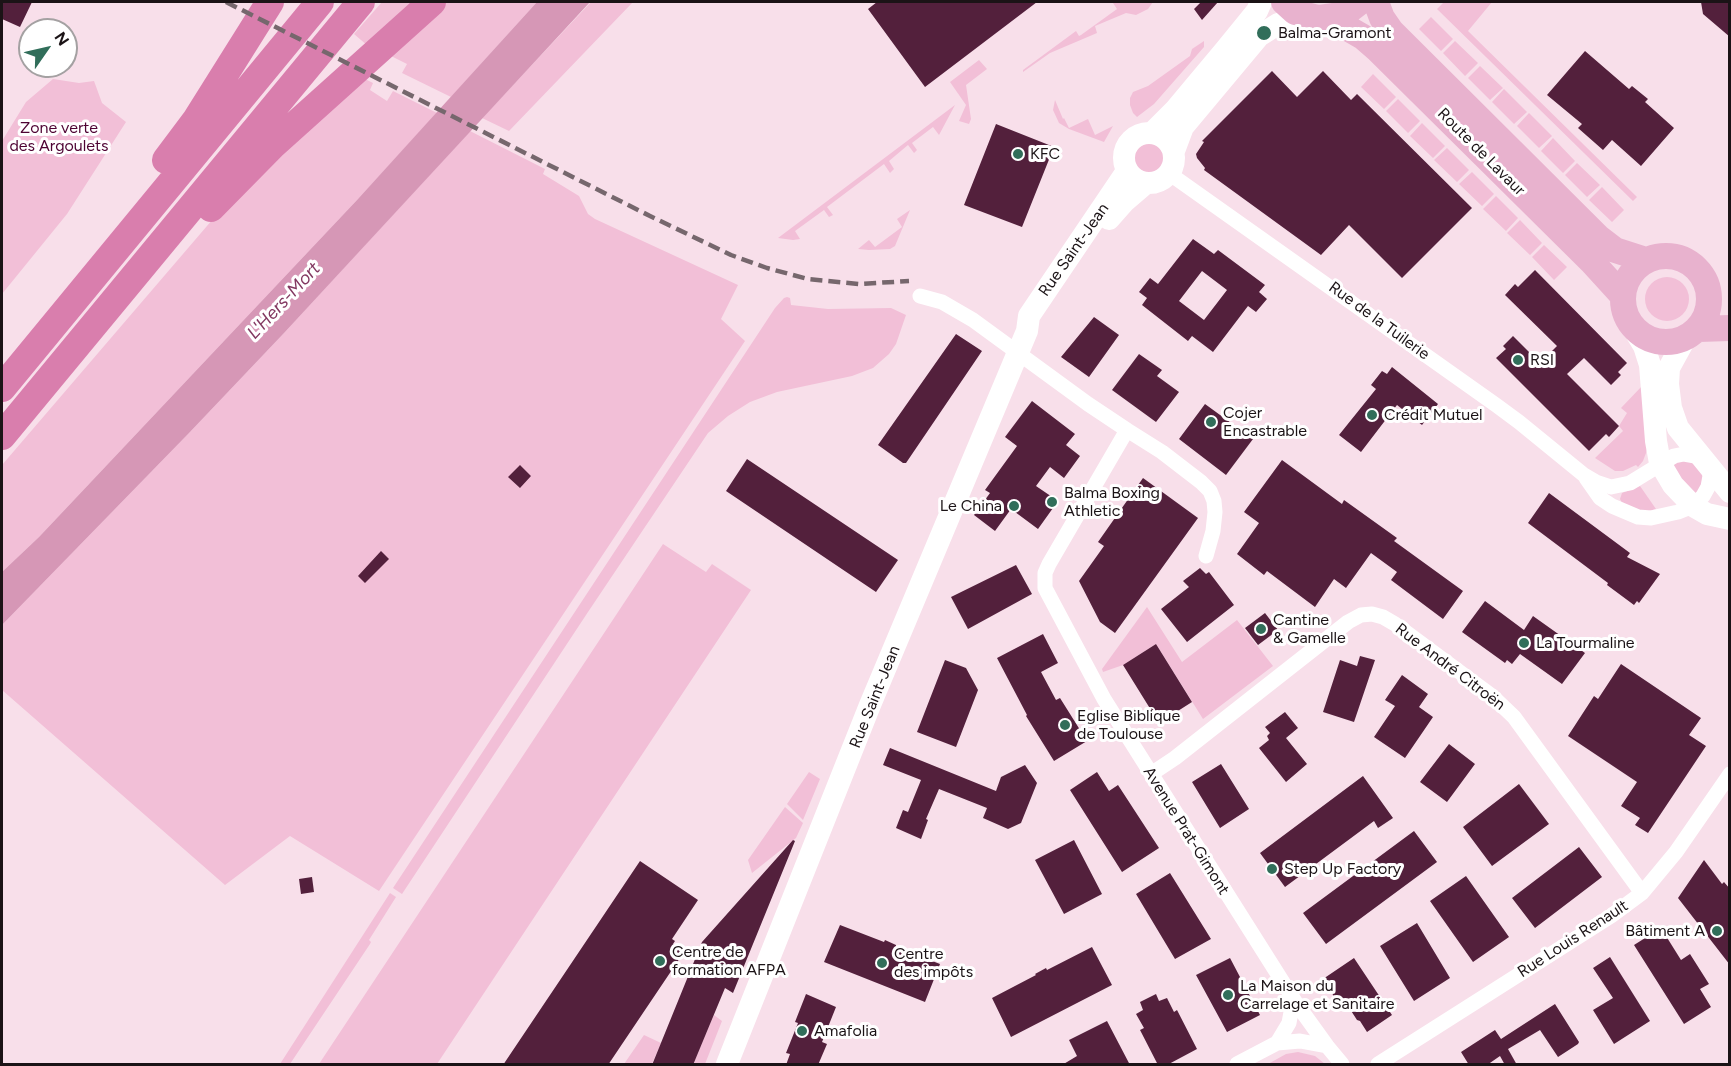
<!DOCTYPE html>
<html>
<head>
<meta charset="utf-8">
<style>
	body { margin:0 }
	#map { position:relative; width:1731px; height:1066px; overflow:hidden; background:#f8dfea; font-family:Figtree,sans-serif }
	canvas { display:block }
	.frame { position:absolute; inset:0; border:3px solid #1b1316; pointer-events:none }
	.north { position:absolute; left:18px; top:18px; width:60px; height:60px; box-sizing:border-box; background:#fff; border:2px solid #a4a1a2; border-radius:50%; rotate:56deg; font-size:16px; font-weight:700; line-height:24px; text-align:center; color:#1b1316 }
	.north::after { content:''; display:block; margin:auto; width:21px; height:27px; background:#316e5a; clip-path:polygon(50% 0,100% 100%,50% 72%,0 100%) }
</style>
</head>
<body>
<div id="map">
<canvas width="1731" height="1066"></canvas>
<div class="frame"></div>
<div class="north">N</div>
</div>
<script>
const ctx = document.querySelector('canvas').getContext('2d');
ctx.lineJoin = 'round';
function paint(path, color) {
  ctx.fillStyle = color;
  ctx.fill(path, 'evenodd');
}
function poly(rows) {
  const path = new Path2D();
  for (const r of rows) {
    if (r.length === 3) {
      path.moveTo(r[0] + r[2], r[1]);
      path.arc(r[0], r[1], r[2], 0, 2 * Math.PI);
      continue;
    }
    path.moveTo(r[0], r[1]);
    for (let i = 2; i < r.length; i += 2) path.lineTo(r[i], r[i + 1]);
  }
  return path;
}
function stroke(path, color, width, dash) {
  ctx.strokeStyle = color;
  ctx.lineWidth = width;
  ctx.lineCap = dash ? 'butt' : 'round';
  ctx.setLineDash(dash || []);
  ctx.stroke(path);
}
function drawText(font, color, halo, rows, align = 'center') {
  ctx.font = font + ' Figtree,sans-serif';
  ctx.lineWidth = 6;
  ctx.setLineDash([]);
  ctx.textBaseline = 'middle';
  ctx.strokeStyle = halo;
  ctx.fillStyle = color;
  for (const [text, x, y, turn = 0] of rows) {
    ctx.save();
    ctx.translate(x, y);
    ctx.rotate((+turn || 0) * Math.PI / 180);
    ctx.textAlign = isNaN(turn) ? turn : align;
    if (halo) ctx.strokeText(text, 0, 0);
    ctx.fillText(text, 0, 0);
    ctx.restore();
  }
}
paint(poly([
	[382,2,416,2,368,46,354,34],
	[445,2,537,2,451,97,402,73,407,64,385,53],
	[591,2,633,2,509,131,482,118],
	[1117,2,1153,2,1148,9,1136,15,1126,13,1095,26,1097,33,1050,53,1023,72,1023,70,1076,31,1079,36,1081,35,1117,9,1113,3],
	[1444,2,1492,2,1468,31,1637,197,1633,201,1437,9],
	[1431,17,1453,39,1441,51,1419,29],
	[1204,41,1204,47,1154,104,1137,117,1133,113,1130,105,1130,98,1133,92,1148,86,1190,56,1192,49],
	[1455,41,1478,63,1465,76,1443,53],
	[979,60,987,69,966,85,971,119,969,124,959,121,966,105,950,82],
	[1480,66,1503,88,1490,100,1468,78],
	[1373,74,1396,97,1384,109,1361,87],
	[359,76,373,83,370,90,387,101,393,91,437,113,357,200,39,537,2,572,2,465,237,191],
	[53,79,79,83,94,81,102,103,126,122,67,214,2,294,2,141,26,102],
	[1504,89,1527,112,1514,124,1492,102],
	[1398,99,1420,121,1408,133,1386,111],
	[1055,100,1063,119,1064,118,1069,128,1088,119,1095,135,1113,126,1104,142,1069,129,1059,123,1053,110],
	[955,105,939,135,933,127,912,143,917,150,914,153,908,145,889,161,894,169,890,173,884,164,827,207,833,215,829,217,824,210,795,231,800,239,793,240,778,238],
	[1529,113,1552,136,1539,148,1517,126],
	[1422,123,1445,146,1433,158,1410,136],
	[470,131,545,169,543,174,579,196,588,214,595,219,738,285,721,319,745,341,379,891,290,836,225,885,2,690,2,625,190,432,285,332],
	[1553,138,1575,161,1563,173,1541,151],
	[1149,159,16],
	[1447,148,1469,170,1457,182,1434,160],
	[1577,163,1600,185,1587,197,1565,175],
	[1472,172,1494,194,1482,206,1459,184],
	[1602,187,1624,210,1612,222,1589,200],
	[1496,196,1518,218,1506,231,1483,209],
	[910,210,895,246,890,249,869,250,858,249,869,240,875,247,902,227,897,219],
	[1520,220,1542,243,1530,255,1507,233],
	[1544,245,1567,267,1554,280,1532,257],
	[1667,299,22],
	[787,297,790,298,791,305,828,309,891,308,906,315,896,344,889,354,873,368,852,376,777,392,750,402,728,416,708,433,588,612,402,894,393,888,775,308,784,298],
	[1642,386,1648,444,1646,453,1643,461,1638,467,1636,465,1623,471,1615,471,1595,458,1623,431,1619,426,1627,413,1621,408],
	[1677,461,1690,461,1696,465,1703,476,1701,487,1692,497,1670,465],
	[1640,486,1656,509,1645,512,1623,505,1620,499,1622,493],
	[663,544,706,572,712,564,751,590,437,1064,319,1064],
	[1147,607,1182,662,1237,620,1273,666,1203,719,1156,644,1123,665,1103,672,1102,669],
	[809,772,820,779,803,820,787,804],
	[785,807,803,823,796,838,752,873,748,860],
	[390,893,396,897,369,940,371,942,370,944,290,1064,280,1064],
	[714,1015,722,1021,705,1064,693,1064],
	[644,1035,661,1043,652,1064,624,1064],
	[1298,1052,1315,1056,1325,1064,1268,1064,1286,1054]
]), '#f2bfd7');
paint(poly([
	[537,2,590,2,285,332,190,432,2,625,2,572,39,537,357,200]
]), '#d697b6');
paint(poly([
	[2,2,32,2,20,27,2,19],
	[877,2,1037,2,925,87,868,9],
	[1201,2,1218,2,1202,20,1194,9],
	[1701,2,1730,2,1730,37,1703,14],
	[1585,51,1629,89,1632,86,1648,99,1645,102,1674,128,1641,166,1612,140,1603,150,1578,128,1582,124,1547,95],
	[1272,71,1297,97,1323,71,1351,100,1357,94,1472,208,1402,278,1349,225,1321,255,1204,170,1205,168,1197,158,1196,154,1204,142,1202,141],
	[996,124,1054,147,1022,227,964,205],
	[1193,239,1214,254,1218,250,1265,285,1259,292,1267,299,1256,312,1248,306,1213,352,1192,336,1188,341,1142,305,1147,298,1139,292,1150,278,1158,284],
	[1202,271,1227,290,1204,320,1179,301],
	[1535,270,1627,363,1618,372,1621,375,1611,385,1584,358,1567,374,1619,426,1609,437,1606,434,1589,451,1496,358,1506,349,1503,346,1513,336,1540,363,1557,346,1505,295,1515,284,1518,287],
	[1094,317,1119,335,1089,377,1061,357],
	[956,334,982,351,906,463,903,463,878,445],
	[1139,354,1162,370,1157,376,1179,392,1156,422,1112,390],
	[1392,367,1438,404,1422,425,1397,405,1361,452,1339,435,1376,389,1371,385,1382,371,1387,374],
	[1032,401,1075,434,1066,445,1080,456,1064,478,1050,467,1036,486,1058,501,1038,529,1011,509,995,531,974,515,990,493,985,490,1017,446,1005,437],
	[1205,404,1253,439,1226,475,1179,439],
	[747,459,898,560,876,592,726,491],
	[1282,460,1342,504,1344,500,1397,538,1394,541,1463,591,1443,619,1391,580,1397,572,1371,553,1346,588,1334,579,1315,607,1267,571,1264,575,1237,554,1259,523,1244,512],
	[520,465,531,476,520,488,508,477],
	[1143,478,1198,518,1115,633,1100,622,1079,581,1104,546,1098,542],
	[1549,493,1630,553,1627,557,1660,574,1639,603,1637,601,1634,605,1607,585,1608,583,1528,523],
	[381,551,389,559,365,583,358,576],
	[1016,565,1032,594,968,629,951,597],
	[1200,568,1206,574,1209,572,1234,605,1187,642,1161,609,1189,587,1183,581],
	[1485,601,1524,630,1533,616,1585,653,1562,684,1520,654,1512,664,1507,660,1505,663,1462,632],
	[1265,613,1278,630,1258,645,1245,628],
	[1043,634,1058,663,1041,672,1056,700,1060,698,1087,741,1054,761,1026,716,1027,715,997,658],
	[1156,644,1192,702,1159,723,1123,665],
	[1360,656,1375,660,1354,722,1323,712,1340,660,1357,666],
	[945,660,966,668,978,690,956,747,917,732],
	[1621,664,1701,718,1689,735,1706,746,1648,833,1635,825,1640,818,1621,806,1637,782,1568,736,1594,696,1598,699],
	[1402,675,1428,694,1419,707,1433,717,1405,758,1374,737,1395,706,1385,700],
	[1285,712,1298,728,1286,738,1307,764,1286,782,1259,748,1269,740,1267,736,1270,733,1265,727],
	[1449,744,1475,764,1447,802,1420,782],
	[890,748,996,791,1001,777,1025,765,1037,783,1021,823,1008,829,983,818,987,808,939,789,926,819,928,820,921,839,896,828,903,810,908,812,921,780,883,765],
	[1221,764,1249,809,1220,828,1192,782],
	[1097,772,1109,791,1118,785,1159,848,1122,872,1070,790],
	[1363,776,1393,818,1378,828,1374,821,1285,887,1260,853],
	[1519,784,1549,824,1492,866,1463,827],
	[1414,831,1437,862,1326,944,1303,913],
	[793,840,795,841,733,993,725,988,693,1065,652,1065,702,942],
	[1074,840,1102,894,1064,914,1035,860],
	[1579,847,1602,877,1535,928,1512,898],
	[1704,860,1722,884,1724,882,1730,889,1730,965,1678,898],
	[640,861,698,900,672,939,675,941,673,944,684,952,608,1065,503,1065],
	[1170,873,1211,939,1175,959,1136,894],
	[1466,876,1509,937,1473,962,1430,901],
	[312,877,314,892,301,894,299,879],
	[1417,923,1450,978,1414,1001,1380,946],
	[840,925,884,942,885,940,896,945,896,947,940,964,925,1002,824,962],
	[1661,928,1681,960,1690,954,1709,984,1700,989,1711,1007,1684,1024,1634,945],
	[1092,947,1112,985,1011,1037,992,998,1036,975,1035,974,1046,968,1047,970],
	[1610,957,1650,1021,1614,1044,1593,1010,1613,998,1593,968],
	[1230,958,1260,1015,1227,1032,1196,975],
	[1354,958,1392,1015,1367,1032,1360,1021,1357,1020,1346,1003,1340,1006,1323,979],
	[806,994,836,1007,822,1042,827,1044,818,1065,786,1065,790,1054,786,1053,798,1023,795,1022],
	[1156,994,1159,1001,1167,998,1174,1012,1177,1010,1197,1049,1167,1065,1158,1065,1140,1030,1144,1028,1136,1014,1143,1010,1140,1002],
	[1555,1004,1579,1042,1578,1044,1558,1057,1540,1030,1508,1049,1517,1065,1505,1065,1500,1056,1487,1065,1469,1065,1461,1052,1495,1030,1501,1039],
	[1107,1021,1130,1065,1062,1065,1077,1056,1069,1040]
]), '#53203c');
stroke(poly([
	[1170,174,1496,405,1519,422,1584,475,1596,482,1611,487,1630,483,1674,456,1684,454,1701,457],
	[920,296,942,302,973,320,1088,404,1127,430,1049,564,1045,573,1045,588,1104,699,1296,1003,1327,1046,1342,1064],
	[1127,430,1162,452,1201,482,1210,491,1214,501,1215,512,1213,531,1206,556],
	[1586,478,1600,498,1612,506,1638,517,1651,518,1678,512,1693,506,1703,496,1708,487,1711,470],
	[1151,774,1175,758,1348,622,1361,615,1372,614,1383,617,1395,624,1492,696,1514,717,1642,893],
	[1277,1043,1289,1023,1291,1012,1296,1003],
	[1237,1064,1277,1043,1300,1041,1327,1046],
	[1378,1064,1611,916,1642,893,1676,852,1730,774]
]), '#fff', 15);
stroke(poly([
	[1149,158,25],
	[1152,133,1175,110,1226,49,1257,11,1261,2],
	[1174,151,1183,127,1259,36,1278,24,1306,16],
	[1109,219,1124,202,1145,184],
	[1629,321,1644,346,1650,365,1656,441,1660,463,1673,485,1693,506,1707,514,1730,519],
	[1686,337,1669,368,1668,384,1671,408,1678,428,1730,492],
	[727,1064,870,705,1027,331,1029,316,1127,171]
]), '#fff', 22);
stroke(poly([
	[1284,2,1295,12,1318,18,1339,15,1347,12,1360,2],
	[1376,2,1382,18,1391,31,1598,237,1615,250,1646,260],
	[1330,18,1363,37,1378,50,1592,262,1623,296],
	[1666,299,43],
	[1698,329,1730,328]
]), '#e8b2ce', 26);
stroke(poly([
	[166,160,196,120,270,2],
	[211,208,274,144,432,2],
	[2,388,320,2],
	[2,436,361,2]
]), '#d97ead', 28);
stroke(poly([
	[226,2,650,216,731,255,767,268,808,279,859,284,909,281]
]), '#76676d', 4.5, [12, 6]);
for (const [x, y, r, color] of [
	[1264,33,8,"#316e5a"],
	[1018,154,6,"#316e5a"],
	[1518,360,6,"#316e5a"],
	[1372,415,6,"#316e5a"],
	[1211,422,6,"#316e5a"],
	[1052,502,6,"#316e5a"],
	[1014,506,6,"#316e5a"],
	[1261,629,6,"#316e5a"],
	[1524,643,6,"#316e5a"],
	[1065,725,6,"#316e5a"],
	[1272,869,6,"#316e5a"],
	[1717,931,6,"#316e5a"],
	[660,961,6,"#316e5a"],
	[882,963,6,"#316e5a"],
	[1228,995,6,"#316e5a"],
	[802,1031,6,"#316e5a"]
]) {
  const dot = new Path2D();
  dot.arc(x, y, r, 0, 2 * Math.PI);
  ctx.fillStyle = color;
  ctx.fill(dot);
  stroke(dot, '#fff', 2);
}
drawText('16px', '#1b1316', '#fff', [
	["Balma-Gramont",1278,33],
	["KFC",1030,154],
	["RSI",1530,360],
	["Cojer",1223,413],
	["Encastrable",1223,431],
	["Crédit Mutuel",1384,415],
	["Balma Boxing",1064,493],
	["Athletic",1064,511],
	["Le China",1002,506,"right"],
	["Cantine",1273,620],
	["& Gamelle",1273,638],
	["La Tourmaline",1536,643],
	["Eglise Biblique",1077,716],
	["de Toulouse",1077,734],
	["Step Up Factory",1284,869],
	["Bâtiment A",1705,931,"right"],
	["Centre de",672,952],
	["formation AFPA",672,970],
	["Centre",894,954],
	["des impôts",894,972],
	["La Maison du",1240,986],
	["Carrelage et Sanitaire",1240,1004],
	["Amafolia",814,1031]
], 'left');
drawText('16px', '#4e0333', '#fff', [
	["Zone verte",59,128],
	["des Argoulets",59,146]
]);
drawText('16px', '#1b1316', '#fff', [
	["Route de Lavaur",1481,152,45],
	["Rue Saint-Jean",1074,250,-55],
	["Rue de la Tuilerie",1379,321,36],
	["Rue André Citroën",1450,667,37],
	["Rue Saint-Jean",875,697,-68],
	["Avenue Prat-Gimont",1186,831,58],
	["Rue Louis Renault",1573,939,-33]
]);
drawText('italic 18px', '#833861', '#fff', [
	["L'Hers-Mort",284,301,-47]
]);
</script>
</body>
</html>
